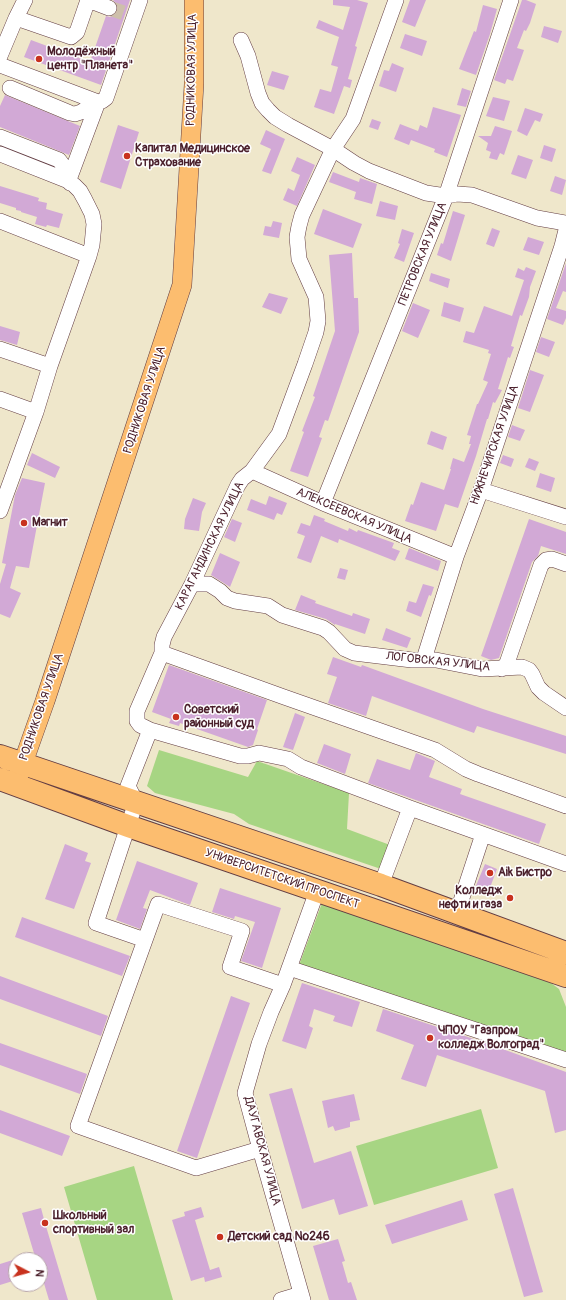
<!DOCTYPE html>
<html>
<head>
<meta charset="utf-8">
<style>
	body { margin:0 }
	#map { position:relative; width:566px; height:1300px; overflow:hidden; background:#efe7cb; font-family:Pangolin,sans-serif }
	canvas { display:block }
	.north { position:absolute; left:8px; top:1252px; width:40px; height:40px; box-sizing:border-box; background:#fff; border:1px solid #b7a5aa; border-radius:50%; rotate:96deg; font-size:11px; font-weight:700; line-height:16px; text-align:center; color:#4a1f2b }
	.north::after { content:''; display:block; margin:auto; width:14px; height:18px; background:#c8321e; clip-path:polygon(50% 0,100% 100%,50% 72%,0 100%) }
</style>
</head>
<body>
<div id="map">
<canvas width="566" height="1300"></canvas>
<div class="north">N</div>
</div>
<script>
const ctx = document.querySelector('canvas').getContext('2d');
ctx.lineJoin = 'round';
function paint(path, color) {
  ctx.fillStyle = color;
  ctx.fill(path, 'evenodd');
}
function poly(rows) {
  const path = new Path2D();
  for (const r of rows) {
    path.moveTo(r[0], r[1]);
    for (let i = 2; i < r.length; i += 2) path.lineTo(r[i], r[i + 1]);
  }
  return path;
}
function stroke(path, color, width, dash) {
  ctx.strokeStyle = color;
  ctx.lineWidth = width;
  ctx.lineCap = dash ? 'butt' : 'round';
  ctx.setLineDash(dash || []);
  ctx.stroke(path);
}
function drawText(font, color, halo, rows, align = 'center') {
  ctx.font = font + ' Pangolin,sans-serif';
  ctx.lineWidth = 3;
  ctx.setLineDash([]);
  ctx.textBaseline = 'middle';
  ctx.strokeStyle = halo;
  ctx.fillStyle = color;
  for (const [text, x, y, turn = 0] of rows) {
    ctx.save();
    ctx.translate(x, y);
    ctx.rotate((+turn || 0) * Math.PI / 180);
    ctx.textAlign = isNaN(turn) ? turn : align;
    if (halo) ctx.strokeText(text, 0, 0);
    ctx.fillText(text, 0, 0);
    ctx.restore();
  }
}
paint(poly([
	[159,750,248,777,257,761,349,793,347,829,390,845,381,869,249,824,234,814,155,793,147,786],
	[322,903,551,983,559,989,566,1007,566,1055,298,968],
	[481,1109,498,1168,374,1205,356,1146],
	[134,1166,173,1300,97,1300,64,1187]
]), '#a7d583');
paint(poly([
	[113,0,130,0,101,85,24,57,31,40,90,62,106,16,110,17,114,15,118,11,118,6],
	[333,0,357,0,368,3,355,46,357,47,348,79,352,80,350,88,344,86,334,114,314,107,320,89,331,92,338,67,331,65,339,37,316,28,319,20,343,30,350,7,333,5],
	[410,0,426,0,415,27,402,22],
	[522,0,526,0,536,4,530,23,526,31,524,30,517,48,524,50,513,81,507,79,505,84,494,80],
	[483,5,497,9,490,34,476,75,459,69,474,31,476,32],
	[544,26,562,31,558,43,541,37],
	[405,34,427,41,422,56,400,48],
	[392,63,404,68,396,92,379,86,384,70,389,71],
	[272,71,289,76,284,90,267,85],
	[462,88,471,91,466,107,457,105],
	[5,95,80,126,69,155,0,127,0,106],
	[493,97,510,101,504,121,486,116],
	[433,107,461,115,447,157,434,152,435,149,411,140,409,145,394,139,400,124,418,131,420,125,427,128],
	[525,108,543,114,540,122,535,120,527,136,517,131],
	[372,119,381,122,378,130,369,127],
	[118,125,139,132,121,189,100,182],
	[495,126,512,131,504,155,500,153,497,160,489,158,491,152,486,150,488,143,478,136,491,136],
	[266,130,285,139,271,174,262,171,271,149,260,144],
	[544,145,556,149,552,162,540,158],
	[518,155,533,160,526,179,511,174],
	[297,157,315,165,297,206,283,200,288,188,294,191,300,175,291,171],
	[333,172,359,182,360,178,377,184,372,204,354,199,356,192,329,182],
	[555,176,566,180,562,195,550,191],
	[0,186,39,198,38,201,47,203,46,209,63,214,59,228,47,225,46,227,35,224,37,217,21,212,21,211,16,210,16,208,0,203],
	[380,201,398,206,395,220,376,216],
	[323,209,362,224,353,248,314,234],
	[453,211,465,215,451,261,437,255,441,243,443,244],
	[273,221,282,223,279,238,263,235,265,226,271,227],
	[492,228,500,231,494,247,486,244],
	[402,229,414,233,404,262,394,258,400,244,398,243],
	[528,237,544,242,539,255,523,250],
	[352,253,354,298,358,298,359,332,328,421,325,420,319,437,322,438,308,477,290,471,304,432,302,431,315,397,313,396,335,331,329,255],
	[566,263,566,292,563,291,556,308,566,311,566,318,563,325,547,319],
	[526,267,536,271,530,287,529,297,522,316,520,315,511,346,514,347,510,358,508,357,498,389,502,390,495,403,493,402,488,419,487,419,476,456,458,508,445,504,436,531,405,521,411,504,413,505,421,482,444,490,451,469,450,469,453,458,464,462,471,444,469,444,471,436,467,435,477,404,478,404,488,382,483,380,491,354,488,353,489,350,463,342,466,331,474,333,484,306,512,316,524,280,515,277,518,268,524,271],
	[431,273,450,279,448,288,429,281],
	[269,293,288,298,281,314,262,307],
	[444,302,464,308,460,322,441,316],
	[413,303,430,310,418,338,402,331],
	[0,326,20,332,17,345,0,340],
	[541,337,555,342,549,357,536,352],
	[530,370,544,375,530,412,518,408],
	[512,425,525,430,520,441,508,437],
	[431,431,447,437,443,450,427,444],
	[32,453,60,467,55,478,27,465],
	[503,455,514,459,511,467,500,463],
	[529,458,539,462,535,471,525,467],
	[540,473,555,478,551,492,536,487],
	[22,478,45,483,29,568,16,566,10,588,21,593,10,618,0,614,0,584,6,564,2,563,15,495],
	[269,496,287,503,282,515,277,513,274,520,247,510,251,499,266,505],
	[193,498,206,503,202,512,199,531,184,529,185,519],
	[314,515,325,519,324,521,348,531,349,528,357,532,358,530,394,543,392,548,400,551,395,561,339,539,338,543,321,536,311,563,297,558,305,536,297,533,301,523,310,526],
	[232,519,242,523,235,542,224,537],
	[529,519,566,532,566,554,541,546,538,556,532,562,499,658,491,660,481,656],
	[409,548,441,561,438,571,405,559],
	[220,553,240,562,230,587,211,575],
	[340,568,348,570,345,580,337,578],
	[423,584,434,587,431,596,429,595,421,617,406,611,409,601,416,603],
	[301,595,316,601,315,603,352,616,353,613,370,619,365,634,335,624,335,625,326,619,295,610],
	[386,628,411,638,407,648,382,640],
	[333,657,361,667,362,665,483,709,566,736,566,754,477,726,474,733,372,696,366,716,328,703,337,677,327,674],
	[169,665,267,700,257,729,258,730,253,745,248,747,180,723,179,726,169,723,171,719,152,712],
	[295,713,305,717,293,750,283,747],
	[324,744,351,754,345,774,317,763],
	[416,753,435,761,429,777,462,789,460,794,546,824,539,844,368,783,377,759,410,770],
	[65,844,88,853,85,861,91,863,74,909,45,899],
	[137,861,198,883,190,905,150,890,143,908,147,909,140,929,116,920],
	[485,864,497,869,488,893,475,888],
	[220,888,281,908,262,968,241,961,255,922,235,916,234,919,212,912],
	[22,917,130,956,122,976,15,937],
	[0,976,108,1016,101,1036,0,999],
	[302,983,360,1002,352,1027,333,1021,335,1016,314,1009,309,1026,313,1028,306,1049,282,1041],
	[231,996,250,1003,197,1158,177,1151],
	[383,1009,486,1043,566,1072,566,1130,555,1133,545,1091,437,1055,426,1087,401,1079,414,1045,376,1031],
	[0,1043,87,1074,80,1094,0,1065],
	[292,1088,314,1163,351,1151,368,1206,339,1215,334,1199,302,1209,269,1094],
	[354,1094,360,1120,350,1122,350,1127,335,1131,333,1126,328,1128,322,1101],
	[0,1110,70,1136,62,1156,0,1133],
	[513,1188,543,1292,524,1297,494,1194],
	[462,1200,468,1220,392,1244,385,1225],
	[201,1207,204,1217,195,1220,210,1270,219,1267,222,1277,205,1282,204,1277,191,1281,172,1220,185,1216,184,1212],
	[41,1208,45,1223,68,1300,49,1300,40,1270,40,1260,36,1260,22,1213],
	[338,1239,345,1261,342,1262,348,1283,351,1282,357,1300,329,1300,313,1246],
	[16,1259,16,1280,0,1285,0,1264]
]), '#d2a9d6');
stroke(poly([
	[109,8,127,14]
]), '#cebfab', 15, [15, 8]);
const minor = poly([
	[88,0,109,8],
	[396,0,353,119,333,149,302,215,299,226,297,237,299,259,316,297,318,321,316,332,305,364,279,434,252,471,242,479,238,485,192,584,164,637,162,645,162,653,137,711,137,721,140,725,150,730,240,756,248,756,259,753,288,759,301,767,410,808,566,864],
	[16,18,71,37,77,32,88,0],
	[241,40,248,56,258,93,262,103,268,110,275,117,288,125,333,149,354,163,369,171,426,193,446,196,457,194,472,195,537,218,566,223],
	[0,56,16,18,25,0],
	[0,65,98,102,102,101,106,98,140,0],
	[10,88,70,113,75,114,81,112,98,102],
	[0,137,59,160,62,164,70,183],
	[0,154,66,180,74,185,80,191,85,200,92,214,94,224,92,245,89,256,50,366,36,412,0,511],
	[70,183,70,177,98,102],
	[0,221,89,256],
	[0,349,50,366],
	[0,399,36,412],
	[252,471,323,503,456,557],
	[481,490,566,517],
	[323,503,446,196,511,0],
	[192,584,209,584,220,591,227,598,235,601,268,606,282,615,323,628,329,632,345,649,354,653,412,660,436,660,482,669,522,667,529,670,532,674,538,687,544,693,566,708],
	[162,653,284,697,435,750,466,769,478,774,566,806],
	[424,659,456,557,481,490,562,246,566,230],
	[502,669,507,663,541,565,546,560,552,559,566,564],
	[381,885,410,808],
	[457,913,483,834],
	[145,940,96,923,136,802,128,786,150,730],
	[289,968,566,1060],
	[260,1149,196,1168,78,1126,158,904,242,931,230,967,283,985],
	[281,1300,301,1294],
	[303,1300,260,1149,245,1093,259,1044,271,1012,283,985,317,891]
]);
const major = poly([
	[18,777,45,701,182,285,194,84,194,0]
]);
const highway = poly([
	[0,756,381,885,566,953],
	[0,779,128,826,566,976]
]);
stroke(minor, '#633d43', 16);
stroke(major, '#633d43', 20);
stroke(highway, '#633d43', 24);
stroke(minor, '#fff', 15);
stroke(major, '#fcbd6f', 19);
stroke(highway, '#fcbd6f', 22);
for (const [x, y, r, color] of [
	[39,59,4,"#c8321e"],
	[127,156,4,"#c8321e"],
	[24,523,4,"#c8321e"],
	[176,717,4,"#c8321e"],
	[490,873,4,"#c8321e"],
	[510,898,4,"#c8321e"],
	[430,1038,4,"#c8321e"],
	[45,1223,4,"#c8321e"],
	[220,1237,4,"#c8321e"]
]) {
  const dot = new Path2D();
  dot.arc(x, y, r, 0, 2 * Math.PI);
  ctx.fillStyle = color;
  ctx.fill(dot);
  stroke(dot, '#fff', 1.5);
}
drawText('bold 12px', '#4a1f2b', '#fff', [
	["Молодёжный",47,52],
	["центр \"Планета\"",47,66],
	["Капитал Медицинское",135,149],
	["Страхование",135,163],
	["Магнит",32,523],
	["Советский",184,710],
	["районный суд",184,724],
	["Aik Бистро",498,873],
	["Колледж",502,891,"right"],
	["нефти и газа",502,905,"right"],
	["ЧПОУ \"Газпром",438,1031],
	["колледж Волгоград\"",438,1045],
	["Школьный",53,1216],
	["спортивный зал",53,1230],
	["Детский сад №246",228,1237]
], 'left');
drawText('12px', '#4a1f2b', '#fff', [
	["РОДНИКОВАЯ УЛИЦА",192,70,-89],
	["ПЕТРОВСКАЯ УЛИЦА",423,254,-68],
	["РОДНИКОВАЯ УЛИЦА",145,400,-72],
	["НИЖНЕЧИРСКАЯ УЛИЦА",495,445,-71],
	["АЛЕКСЕЕВСКАЯ УЛИЦА",354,516,23],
	["КАРАГАНДИНСКАЯ УЛИЦА",210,546,-64],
	["ЛОГОВСКАЯ УЛИЦА",438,662,6],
	["РОДНИКОВАЯ УЛИЦА",42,707,-71],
	["УНИВЕРСИТЕТСКИЙ ПРОСПЕКТ",282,879,19],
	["ДАУГАВСКАЯ УЛИЦА",262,1151,75]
]);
</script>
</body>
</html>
